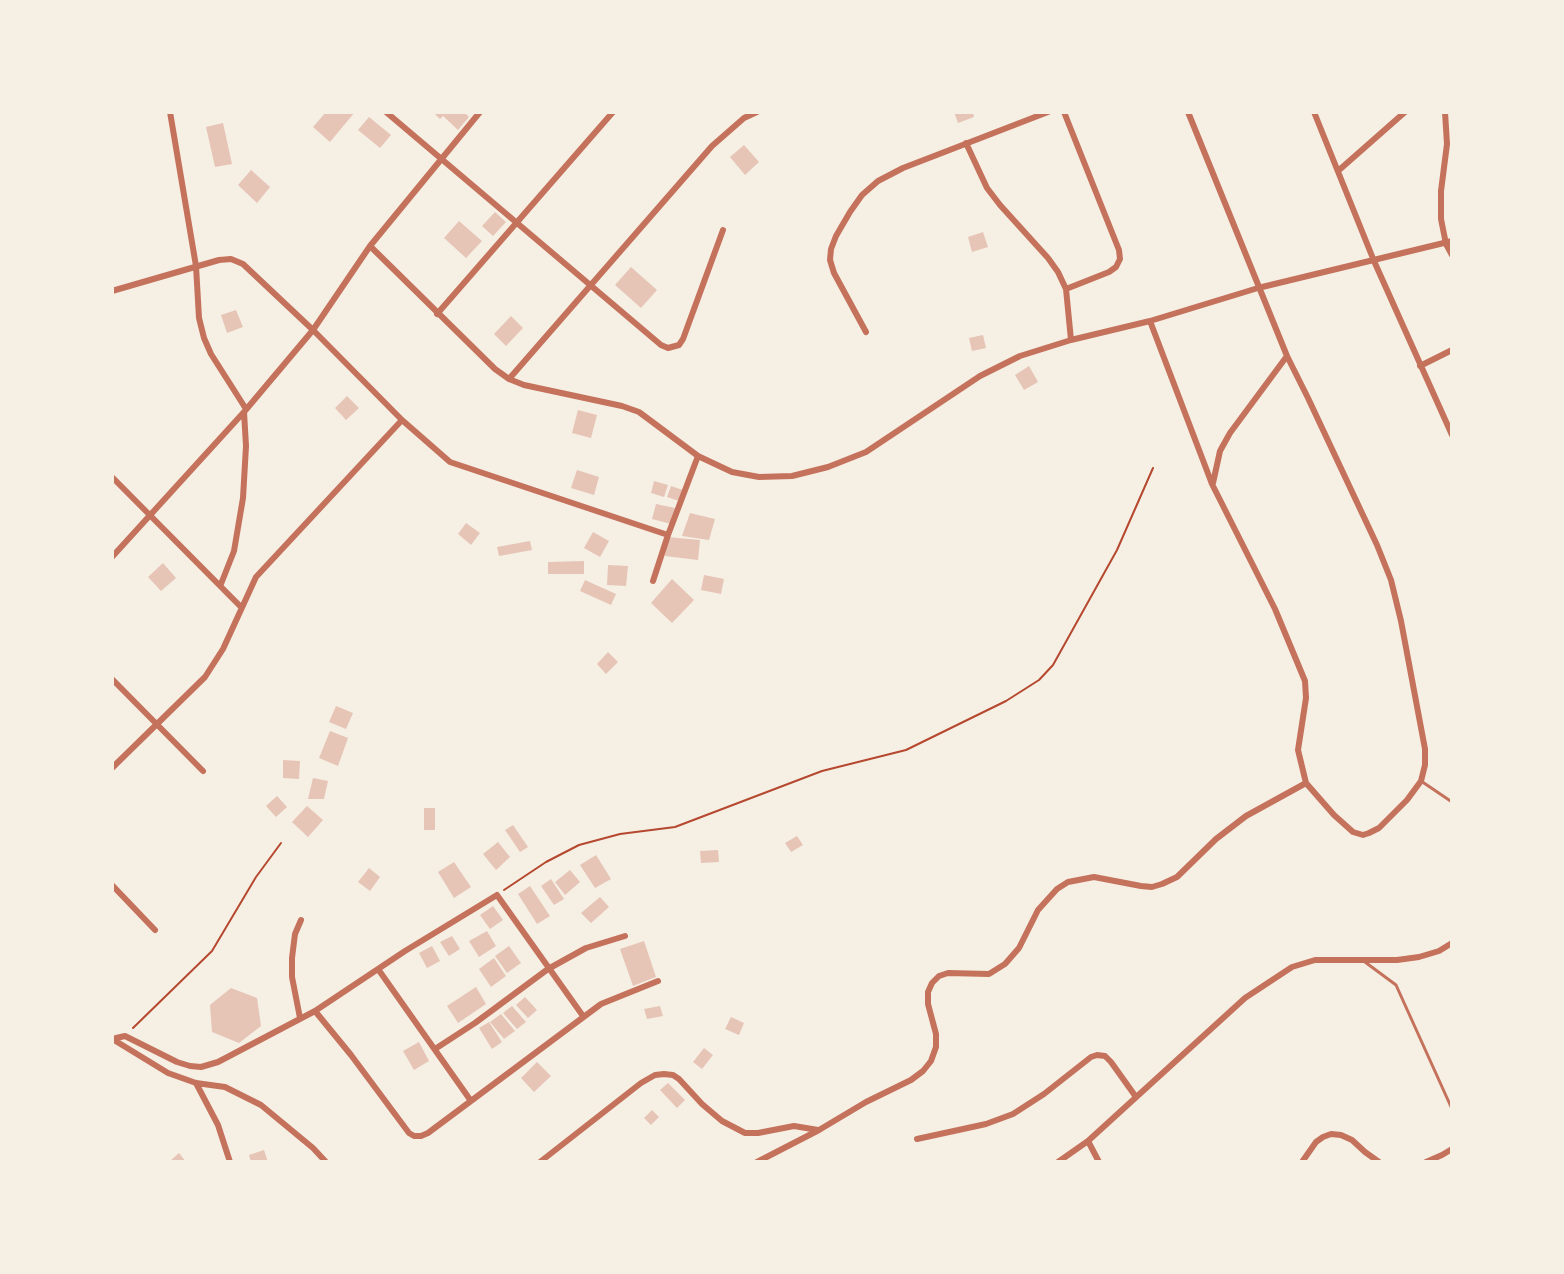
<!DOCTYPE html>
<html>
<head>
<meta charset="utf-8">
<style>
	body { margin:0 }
	#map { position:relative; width:1564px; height:1274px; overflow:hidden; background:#f6efe4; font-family:Poppins,sans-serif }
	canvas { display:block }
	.frame { position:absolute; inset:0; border:114px solid #f6efe4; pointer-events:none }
</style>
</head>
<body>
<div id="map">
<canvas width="1564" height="1274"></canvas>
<div class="frame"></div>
</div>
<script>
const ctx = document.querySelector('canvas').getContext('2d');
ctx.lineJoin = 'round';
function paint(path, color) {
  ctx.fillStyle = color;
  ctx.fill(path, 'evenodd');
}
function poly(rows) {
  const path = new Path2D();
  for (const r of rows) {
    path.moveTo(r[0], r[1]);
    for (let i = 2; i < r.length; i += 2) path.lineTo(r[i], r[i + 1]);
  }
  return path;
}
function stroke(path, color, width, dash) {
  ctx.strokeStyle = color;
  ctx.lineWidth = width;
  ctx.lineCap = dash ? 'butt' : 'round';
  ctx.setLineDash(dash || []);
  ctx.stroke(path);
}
paint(poly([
	[326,112,355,112,330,142,313,127],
	[433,112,464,112,469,117,458,130,443,116,440,119],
	[954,112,973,112,974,117,958,123],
	[369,117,391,135,380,148,358,130],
	[223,123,232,164,215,167,206,127],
	[744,145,759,162,745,175,730,157],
	[251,170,270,187,257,203,238,185],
	[495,212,506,222,493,236,482,226],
	[459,221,482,241,466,258,444,238],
	[983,232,988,247,972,252,968,237],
	[631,267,657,290,641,308,615,285],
	[236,310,243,327,227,333,221,315],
	[511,316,523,328,506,346,494,334],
	[983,335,986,348,972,351,969,338],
	[1029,366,1038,382,1024,390,1015,375],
	[347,396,359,408,346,420,335,408],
	[578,410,597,415,591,438,572,433],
	[577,470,599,477,594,495,571,488],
	[654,481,668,485,664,497,651,493],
	[671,486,683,490,679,501,667,497],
	[656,504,675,508,671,524,652,519],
	[690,513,715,519,709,540,682,536],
	[466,523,480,533,471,545,458,534],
	[593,532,609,541,600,557,584,548],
	[667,537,700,540,698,560,665,556],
	[530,541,532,550,499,556,497,547],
	[584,561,584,574,548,574,548,562],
	[163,563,176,578,161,591,148,577],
	[608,565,628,566,626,586,607,585],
	[704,575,724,579,721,594,701,590],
	[672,579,694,600,672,623,651,603],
	[585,580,616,594,611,605,580,591],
	[608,652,618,662,606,674,597,664],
	[336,706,353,713,346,729,329,722],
	[330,731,348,738,338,766,319,758],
	[283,760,300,761,299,779,283,778],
	[313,778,328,781,324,799,308,799],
	[277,796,287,807,276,817,266,806],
	[307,806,323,820,308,837,292,822],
	[424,808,435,808,435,830,424,830],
	[513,825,528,847,520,852,505,830],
	[797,836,803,845,791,852,785,843],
	[498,842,510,857,496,870,483,854],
	[718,850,719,862,701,863,700,851],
	[596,855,611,879,595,888,580,865],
	[454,862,471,887,454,898,438,872],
	[369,868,380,877,370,891,358,882],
	[570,870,580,882,565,895,555,882],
	[551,879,564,899,554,905,541,886],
	[530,886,550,916,537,924,518,894],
	[600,897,609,907,591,923,581,913],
	[493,906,503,920,490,929,480,915],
	[487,931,496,946,479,957,469,941],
	[452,936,460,949,449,956,440,942],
	[644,941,656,977,633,986,620,949],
	[432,946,440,961,427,968,419,953],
	[509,946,521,963,507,973,495,956],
	[494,958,506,976,491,987,479,969],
	[476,987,486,1004,458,1023,447,1006],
	[231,988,257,998,261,1026,239,1043,212,1032,210,1005],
	[525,997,537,1010,528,1018,516,1005],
	[512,1006,526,1022,517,1029,503,1013],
	[660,1006,663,1016,647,1019,644,1009],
	[501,1014,515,1031,504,1039,490,1022],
	[731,1017,744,1023,739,1035,725,1029],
	[489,1022,502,1042,492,1049,479,1028],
	[419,1042,429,1061,414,1070,403,1051],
	[704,1048,713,1055,702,1069,693,1062],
	[537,1062,551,1076,534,1092,521,1078],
	[668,1083,685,1100,677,1108,660,1090],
	[652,1110,659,1117,651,1125,644,1118],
	[264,1150,268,1162,251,1162,249,1155],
	[179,1153,186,1162,169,1162]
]), '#e6c5b7');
stroke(poly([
	[504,890,546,862,579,845,620,834,675,827,822,771,906,750,1006,701,1039,680,1053,665,1117,550,1153,468],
	[133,1028,212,951,256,877,281,843]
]), '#b5482f', 2);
stroke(poly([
	[1421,781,1452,802],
	[1365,962,1396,985,1452,1109]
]), '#c5725c', 3);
stroke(poly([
	[170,112,196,266,199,318,204,338,211,354,246,409],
	[386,112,661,345,668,348,679,345,683,339,723,230],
	[1064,112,1119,250,1120,259,1116,267,1109,272,1066,289],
	[1314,112,1374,261,1452,435],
	[1445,112,1447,144,1441,191,1441,219,1446,244,1452,255],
	[966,143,987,188,1000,205,1048,258,1058,272,1066,289,1071,340],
	[1338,171,1405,112],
	[370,246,495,369,509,379,524,385,622,406,639,412,698,456,732,472,759,477,792,476,828,467,866,452,980,376,1020,356,1071,340,1150,321,1258,288,1452,241],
	[112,291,219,260,231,259,243,264,313,330,402,420,450,462,668,535],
	[437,314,613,112],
	[1150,321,1212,484,1275,609,1305,681,1306,698,1298,750,1306,783,1334,815,1353,832,1363,835,1369,833,1379,828,1407,800,1421,781,1425,765,1425,749,1401,621,1391,580,1377,545,1308,398,1287,356,1188,112],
	[866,332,834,273,830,260,831,249,836,236,850,212,862,195,878,181,903,168,1048,112],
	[1420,366,1452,350],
	[509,379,712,146,744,118,757,112],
	[112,477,241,607],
	[1213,483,1220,451,1230,433,1287,356],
	[112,557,244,412,313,330,370,246,480,112],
	[653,581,668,535,698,456],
	[221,584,234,551,243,498,246,446,244,412],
	[112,679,203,771],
	[112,768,205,677,223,649,256,577,402,420],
	[112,885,155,930],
	[378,969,471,1101],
	[315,1011,351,1055,409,1133,414,1136,421,1136,428,1133,601,1004,658,981],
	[300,1018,292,977,292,958,295,934,301,920],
	[112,1039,125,1036,177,1062,190,1066,201,1067,218,1062,315,1011,405,951,497,895,583,1016],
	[114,1040,168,1073,196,1083,225,1087,261,1105,313,1148,326,1162],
	[435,1049,475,1023,548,969,586,948,625,936],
	[196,1083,218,1125,230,1162],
	[917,1139,986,1124,1013,1114,1044,1094,1091,1057,1097,1055,1105,1056,1111,1062,1136,1097],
	[1088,1141,1099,1162],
	[540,1162,641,1083,655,1075,664,1074,673,1075,679,1079,702,1104,722,1121,745,1133,758,1133,794,1126,818,1130],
	[757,1162,819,1130,866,1102,911,1080,923,1071,931,1061,936,1047,936,1034,928,1004,928,992,932,983,939,976,948,973,989,974,1005,964,1019,948,1038,910,1057,889,1068,882,1094,877,1141,886,1152,887,1162,884,1177,877,1216,839,1246,816,1306,783],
	[1058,1162,1088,1141,1245,998,1292,967,1315,960,1397,960,1419,957,1439,951,1452,943],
	[1302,1162,1316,1142,1323,1137,1331,1134,1341,1135,1352,1140,1365,1152,1379,1162],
	[1426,1162,1442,1155,1452,1149]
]), '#c5725c', 6);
</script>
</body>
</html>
